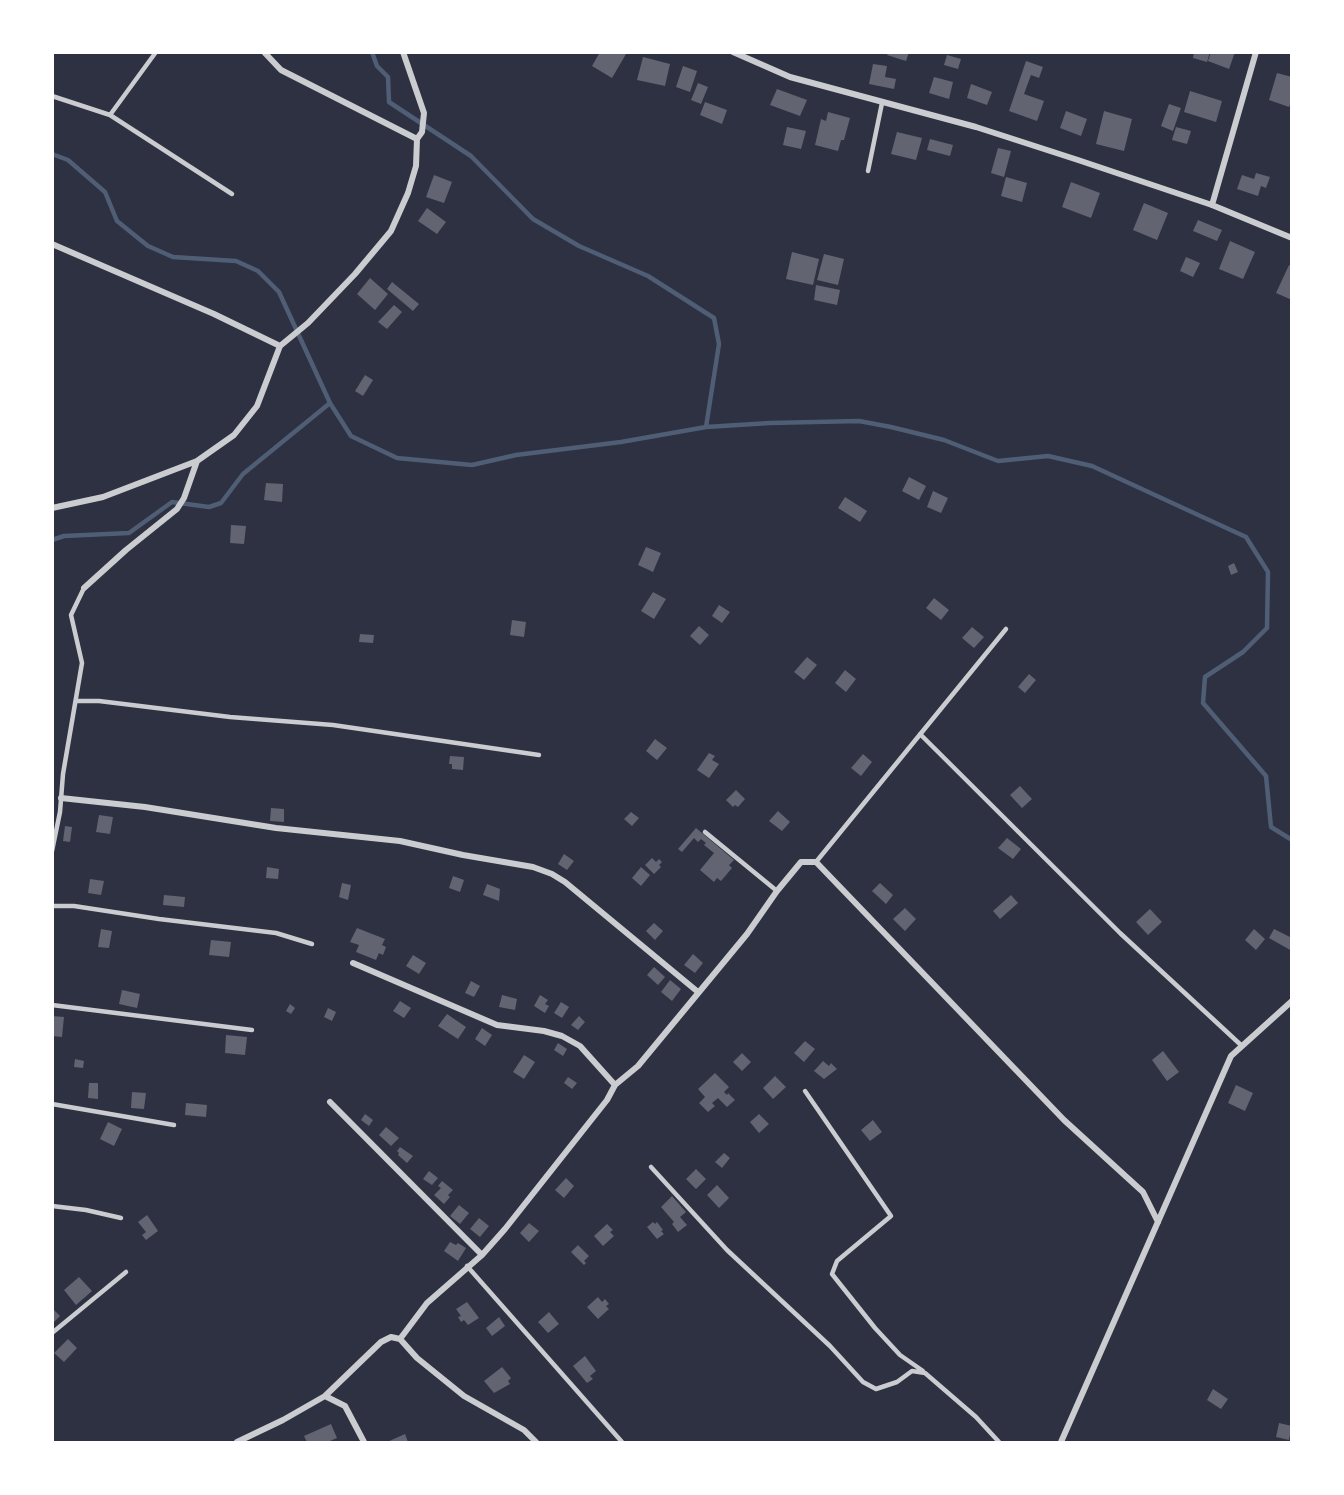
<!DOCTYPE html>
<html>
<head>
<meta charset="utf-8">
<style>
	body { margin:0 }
	#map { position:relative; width:1344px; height:1495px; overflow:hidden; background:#2d3142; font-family:Lato,sans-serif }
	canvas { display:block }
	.frame { position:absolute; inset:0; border:54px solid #fff; pointer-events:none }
</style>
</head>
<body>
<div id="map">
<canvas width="1344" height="1495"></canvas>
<div class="frame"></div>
</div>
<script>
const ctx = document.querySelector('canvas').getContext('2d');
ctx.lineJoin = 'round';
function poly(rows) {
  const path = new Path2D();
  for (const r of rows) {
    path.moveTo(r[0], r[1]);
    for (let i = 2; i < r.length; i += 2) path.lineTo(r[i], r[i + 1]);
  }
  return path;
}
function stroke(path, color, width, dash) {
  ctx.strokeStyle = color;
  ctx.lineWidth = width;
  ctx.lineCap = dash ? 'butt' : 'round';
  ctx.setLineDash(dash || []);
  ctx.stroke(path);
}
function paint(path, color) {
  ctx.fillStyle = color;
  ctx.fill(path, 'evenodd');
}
stroke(poly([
	[372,52,377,66,388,77,389,102,471,156,533,219,579,246,648,276,714,318,719,344,706,427],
	[52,154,68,160,105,192,117,221,148,246,173,257,236,261,258,271,279,292,330,403,351,436,397,458,472,465,516,455,621,442,706,427,770,423,859,421,891,427,944,440,998,461,1048,456,1092,466,1246,537,1268,572,1267,628,1243,652,1205,677,1203,703,1266,776,1271,827,1292,840],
	[52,540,64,536,129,533,172,502,209,507,221,503,243,474,330,403]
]), '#4f5d75', 4.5);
paint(poly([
	[600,52,626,54,612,78,592,66],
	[888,52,909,52,906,61,887,55],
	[1194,52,1210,52,1207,62,1193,58],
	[1211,52,1235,52,1229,69,1208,61],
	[947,55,961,59,958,69,944,65],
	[643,57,670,64,665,86,637,80],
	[1026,61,1043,67,1039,78,1031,75,1024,94,1044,101,1037,121,1009,111],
	[873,64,887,66,885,77,896,79,894,89,869,84],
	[683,66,697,71,690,92,676,87],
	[1277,73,1292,77,1292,100,1289,107,1269,100],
	[934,77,953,82,949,99,929,93],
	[698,83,708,87,701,104,691,100],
	[971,84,992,92,987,105,967,98],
	[777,89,807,100,800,116,770,105],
	[1190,91,1222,101,1216,122,1184,112],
	[705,102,727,110,722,124,700,115],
	[1169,104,1181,108,1173,131,1161,126],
	[1066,111,1087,119,1081,136,1060,128],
	[1104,111,1132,119,1124,151,1096,144],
	[828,112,850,118,844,140,841,140,838,151,815,145,821,119,826,121],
	[787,127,806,131,801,149,783,145],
	[1176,127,1191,131,1187,144,1172,140],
	[897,132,922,138,916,160,891,154],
	[930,139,953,145,950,156,927,150],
	[998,148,1011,151,1004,177,991,173],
	[1256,173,1270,177,1266,188,1261,186,1258,196,1237,189,1242,175,1254,179],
	[434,175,452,182,444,203,426,197],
	[1006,177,1027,183,1022,202,1001,196],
	[1071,182,1100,193,1091,218,1062,207],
	[1144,203,1168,213,1157,240,1133,230],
	[427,208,446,222,437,234,418,221],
	[1198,220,1222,230,1217,241,1193,231],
	[1230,241,1255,252,1243,279,1219,269],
	[792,252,819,259,813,285,786,279],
	[824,254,844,259,838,285,817,280],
	[1186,257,1200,263,1193,277,1180,271],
	[1289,265,1292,266,1292,300,1276,293],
	[370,278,388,294,375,310,357,294],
	[392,282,419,304,413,311,387,289],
	[816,285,840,290,837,305,814,300],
	[394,305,402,312,387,329,378,322],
	[365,375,373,380,363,396,355,391],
	[909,477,926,486,919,500,902,491],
	[266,483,283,484,282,502,264,500],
	[933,491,948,498,941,513,927,507],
	[845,497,867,511,860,522,838,508],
	[231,525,246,526,244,544,230,543],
	[646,547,661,553,653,572,638,565],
	[1234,563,1238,572,1231,575,1228,566],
	[653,592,666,599,654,619,641,611],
	[934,598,949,610,941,620,926,608],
	[719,605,730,612,722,623,712,616],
	[512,620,526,622,524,637,510,635],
	[699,626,709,635,700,645,690,636],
	[972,627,984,637,974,648,962,638],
	[360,634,374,635,373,643,359,642],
	[807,657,817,665,804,680,794,672],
	[845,670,856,679,846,692,835,683],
	[1029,674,1036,680,1025,693,1018,687],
	[655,739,667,748,657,760,646,751],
	[709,753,715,756,712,760,719,764,709,778,697,770],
	[863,754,872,762,861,776,851,768],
	[450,756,464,757,463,770,452,769,452,764,449,764],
	[1020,786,1032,799,1022,808,1010,795],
	[736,790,745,799,738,807,735,805,733,807,726,800],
	[271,808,284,809,284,822,270,821],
	[778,811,790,822,782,831,769,821],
	[631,812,639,818,632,826,624,819],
	[99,815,113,817,110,834,96,832],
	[65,826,72,827,70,842,63,841],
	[696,828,734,860,729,865,732,868,721,881,717,878,714,882,700,870,714,853,704,845,706,843,701,839,698,842,694,838,682,852,678,849],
	[1007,838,1021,849,1013,859,998,848],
	[564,854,574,861,567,870,558,864],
	[652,858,656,862,659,859,662,862,659,865,661,867,654,874,645,865],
	[267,867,279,869,278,879,266,878],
	[641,867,650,875,641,886,632,878],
	[453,876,464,880,460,892,449,888],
	[90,879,104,881,101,895,88,893],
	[342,883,351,885,348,900,339,897],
	[880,883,893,895,886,904,872,891],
	[487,884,500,889,499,901,483,895],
	[164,895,185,897,184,907,163,905],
	[1011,895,1018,903,1000,919,993,911],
	[905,908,916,919,905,931,893,919],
	[1150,909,1162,922,1148,935,1136,922],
	[654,923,663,931,655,940,646,931],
	[357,928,385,939,382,945,386,947,383,955,379,953,376,960,356,952,359,945,350,942],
	[101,929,112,931,109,948,98,947],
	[1254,929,1265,939,1256,950,1245,940],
	[1274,929,1292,938,1292,951,1269,938],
	[211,940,231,942,229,957,209,955],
	[693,954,703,963,695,973,684,965],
	[413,955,426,963,419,974,406,966],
	[654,967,665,977,658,985,647,975],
	[670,980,681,989,672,1001,661,992],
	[471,981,480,986,474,997,465,993],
	[122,990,140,994,137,1008,119,1004],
	[502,995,517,999,515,1010,499,1007],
	[540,995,548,1000,545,1004,549,1006,545,1013,534,1006],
	[400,1001,411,1008,404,1018,393,1011],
	[561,1002,569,1007,562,1018,554,1013],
	[290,1004,295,1008,291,1014,286,1011],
	[328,1008,336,1012,332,1021,324,1017],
	[447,1014,466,1027,458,1039,438,1026],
	[52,1016,64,1017,62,1037,52,1036],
	[579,1016,585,1022,578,1030,571,1025],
	[482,1028,492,1035,485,1046,475,1039],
	[226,1035,247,1037,245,1055,225,1053],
	[805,1041,815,1049,804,1062,794,1053],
	[558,1043,567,1049,563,1056,554,1050],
	[1163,1051,1179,1072,1167,1081,1152,1060],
	[742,1053,751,1062,742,1071,733,1062],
	[524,1055,535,1062,524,1079,513,1072],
	[75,1059,84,1061,83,1068,74,1067],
	[823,1061,829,1066,831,1063,837,1069,824,1079,814,1071],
	[715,1073,729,1087,724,1092,727,1095,728,1093,735,1100,727,1107,718,1098,712,1103,715,1106,708,1112,699,1103,705,1097,698,1089],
	[775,1076,786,1087,773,1099,763,1088],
	[568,1077,577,1083,572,1089,564,1083],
	[89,1083,98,1083,98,1099,88,1098],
	[1236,1085,1253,1093,1245,1111,1228,1103],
	[132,1092,146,1093,144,1109,131,1108],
	[186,1103,207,1105,206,1117,185,1115],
	[365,1114,373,1120,369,1126,361,1120],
	[759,1114,769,1124,759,1133,750,1122],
	[873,1120,882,1132,870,1141,861,1130],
	[108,1122,122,1129,114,1146,100,1139],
	[386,1127,399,1138,391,1146,379,1135],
	[400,1147,413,1156,407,1163,398,1155,399,1153,397,1151],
	[724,1153,730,1158,722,1168,715,1162],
	[696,1169,706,1179,696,1189,686,1179],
	[429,1171,438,1178,432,1185,423,1179],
	[566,1178,574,1186,564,1198,555,1190],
	[442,1181,453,1190,448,1195,450,1197,444,1204,434,1195,441,1188,438,1186],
	[717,1185,729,1198,719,1208,707,1195],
	[672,1196,686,1212,680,1217,687,1225,678,1232,672,1224,674,1222,661,1207],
	[459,1205,469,1213,460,1224,450,1216],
	[147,1215,158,1231,146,1240,142,1235,146,1232,138,1222],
	[479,1218,489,1226,480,1237,470,1229],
	[653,1222,655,1224,657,1222,663,1230,661,1231,664,1234,657,1239,647,1227],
	[529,1223,539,1231,529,1242,520,1233],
	[607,1224,613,1230,610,1232,614,1236,603,1246,594,1236],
	[450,1242,456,1245,458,1243,466,1248,458,1261,444,1251],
	[578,1245,589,1256,584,1261,586,1263,584,1265,571,1252],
	[79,1277,92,1291,76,1305,64,1290],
	[598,1297,602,1302,605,1299,609,1304,606,1306,609,1309,598,1319,587,1307],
	[467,1302,479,1318,468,1325,464,1320,461,1322,458,1317,461,1316,456,1309],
	[52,1308,60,1316,52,1324],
	[549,1312,559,1324,548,1333,538,1322],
	[499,1317,505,1326,492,1336,486,1328],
	[68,1339,77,1348,64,1362,54,1353],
	[585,1356,596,1371,590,1376,593,1379,587,1383,573,1366],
	[502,1367,511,1378,508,1381,510,1384,494,1393,484,1381],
	[1213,1389,1228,1399,1221,1409,1207,1400],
	[1279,1423,1292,1426,1289,1440,1276,1437],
	[331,1424,337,1438,330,1441,331,1442,307,1442,304,1436],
	[405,1434,408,1442,387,1442]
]), '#626471');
stroke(poly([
	[52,96,110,115,232,194],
	[110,115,156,52],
	[868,171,882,103],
	[76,701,99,701,230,717,333,725,539,755],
	[920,734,1120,933,1242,1046],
	[705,832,777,891],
	[52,851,60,812,63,774,82,663,71,615,84,588],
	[816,862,1006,629],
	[52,906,74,906,159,919,276,933,312,944],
	[52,1005,252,1030],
	[805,1091,891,1216,837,1261,832,1274,875,1328,900,1355,923,1371],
	[52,1104,174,1125],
	[651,1167,727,1250,830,1346,863,1382,876,1389,897,1382,912,1371,925,1373,976,1417,999,1442],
	[52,1206,86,1210,121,1218],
	[467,1266,622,1442],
	[52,1333,126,1272]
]), '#caccd0', 4.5);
stroke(poly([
	[264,52,281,70,417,139],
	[733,52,790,77,976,127,1078,160,1212,205,1292,238],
	[1212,205,1256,52],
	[52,244,214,314,280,346,308,323,355,274,391,231,408,193,416,166,417,139,422,132,424,113,403,52],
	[52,508,103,497,197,461,234,435,257,406,280,346],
	[84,588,126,550,177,509,184,498,197,461],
	[61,798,145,807,276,828,400,841,463,855,533,867,552,874,565,882,698,992],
	[353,963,497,1025,544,1031,562,1036,580,1046,615,1085],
	[330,1102,482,1255],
	[400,1339,427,1303,482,1255,505,1229,607,1100,615,1085,638,1066,747,934,777,891,801,862,816,862,1064,1120,1143,1192,1158,1222],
	[325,1396,345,1406,364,1442],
	[237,1442,283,1420,325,1396,381,1342,391,1337,400,1339,417,1358,464,1396,524,1430,536,1442],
	[1061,1442,1231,1056,1292,1001]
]), '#caccd0', 6);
</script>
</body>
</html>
